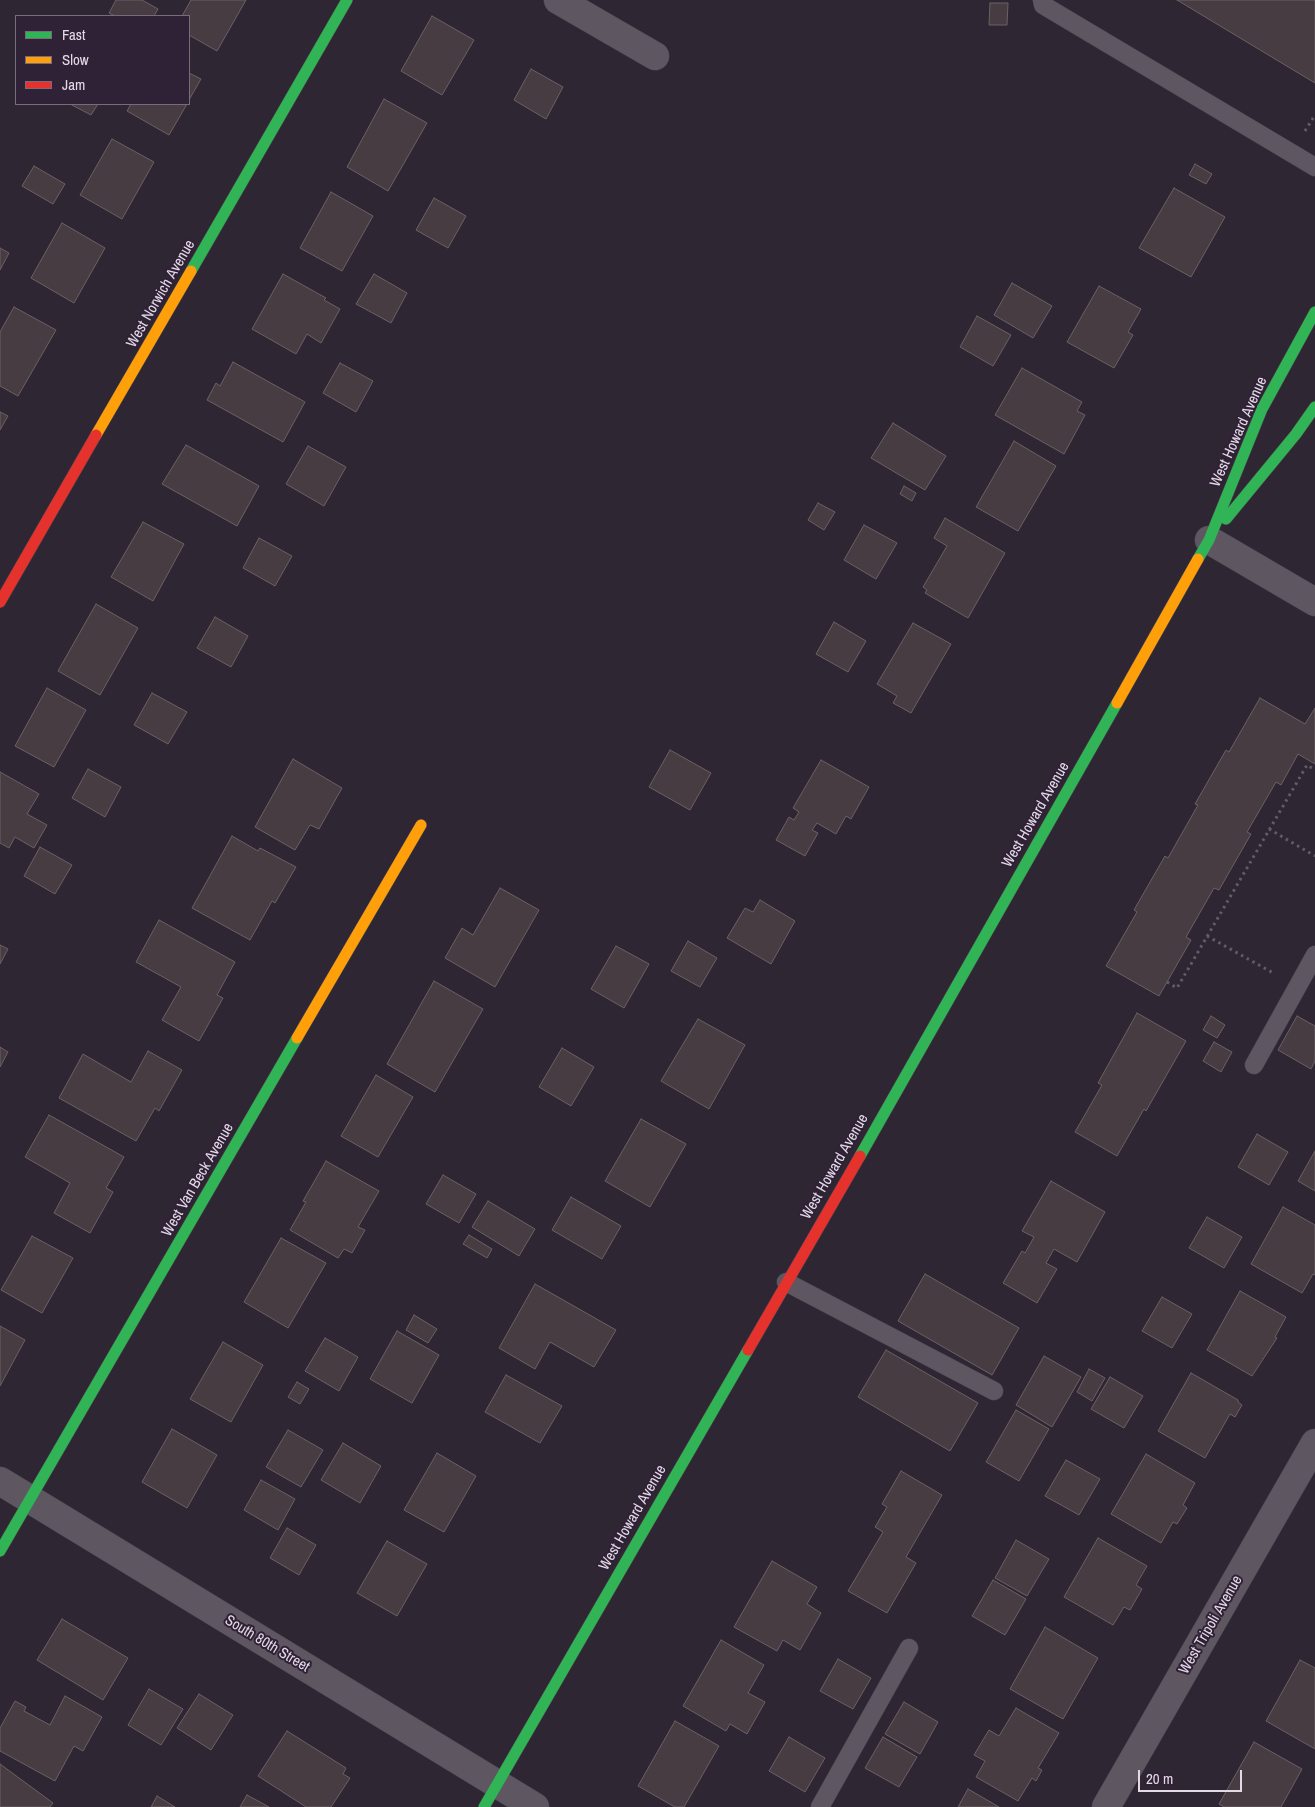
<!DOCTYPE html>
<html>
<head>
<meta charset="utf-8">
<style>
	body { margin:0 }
	#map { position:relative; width:1315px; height:1807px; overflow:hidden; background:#2e2632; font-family:"Archivo Narrow",sans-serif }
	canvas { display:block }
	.legend { position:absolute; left:15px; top:15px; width:175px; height:90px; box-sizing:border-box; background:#302236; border:1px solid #786b7d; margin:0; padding:6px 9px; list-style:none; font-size:15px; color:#e3d9e7 }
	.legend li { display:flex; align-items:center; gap:10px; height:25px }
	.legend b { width:25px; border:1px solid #786b7d }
	.scale { position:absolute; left:1138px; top:1770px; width:104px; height:22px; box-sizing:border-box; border:2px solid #e3d9e7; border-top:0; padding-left:6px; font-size:15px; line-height:18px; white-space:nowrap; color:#e3d9e7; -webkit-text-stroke:4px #302236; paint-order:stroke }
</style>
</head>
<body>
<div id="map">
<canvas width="1315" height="1807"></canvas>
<ul class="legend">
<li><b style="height:6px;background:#30b455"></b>Fast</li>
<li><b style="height:6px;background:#ff9f0a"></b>Slow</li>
<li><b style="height:6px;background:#e5322d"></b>Jam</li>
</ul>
<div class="scale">20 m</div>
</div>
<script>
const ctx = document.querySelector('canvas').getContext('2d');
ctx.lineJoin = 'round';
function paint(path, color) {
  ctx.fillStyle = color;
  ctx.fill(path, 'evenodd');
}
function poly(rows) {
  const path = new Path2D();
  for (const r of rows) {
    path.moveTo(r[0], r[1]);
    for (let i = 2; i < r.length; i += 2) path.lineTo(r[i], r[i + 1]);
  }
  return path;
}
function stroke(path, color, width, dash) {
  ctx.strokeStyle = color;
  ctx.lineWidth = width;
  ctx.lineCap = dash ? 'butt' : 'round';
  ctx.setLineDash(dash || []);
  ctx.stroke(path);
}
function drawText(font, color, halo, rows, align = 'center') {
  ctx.font = font + ' "Archivo Narrow",sans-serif';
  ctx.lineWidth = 4;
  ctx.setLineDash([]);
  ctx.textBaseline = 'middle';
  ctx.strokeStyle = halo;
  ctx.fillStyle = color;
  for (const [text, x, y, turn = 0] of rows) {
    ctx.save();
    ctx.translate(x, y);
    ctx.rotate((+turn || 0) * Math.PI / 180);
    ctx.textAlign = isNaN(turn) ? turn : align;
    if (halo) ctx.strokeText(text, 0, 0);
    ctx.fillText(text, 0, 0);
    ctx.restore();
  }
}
const building = poly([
	[116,0,142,0,158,9,154,16,115,16,109,13,116,0],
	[191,0,246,0,217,51,189,35,189,16,182,16,191,0],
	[1177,0,1315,0,1315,83,1177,0],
	[990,3,1008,3,1007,25,989,25,990,3],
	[432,16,474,40,442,95,401,71,432,16],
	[531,69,563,87,546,119,514,100,531,69],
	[189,73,201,79,189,100,189,73],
	[384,99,427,123,388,191,347,167,384,99],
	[70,104,98,104,91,115,70,104],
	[131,104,187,104,169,135,127,111,131,104],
	[112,139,154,162,122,219,80,195,112,139],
	[1195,164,1212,174,1206,184,1189,175,1195,164],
	[34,166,65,184,53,204,22,186,34,166],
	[1174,188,1225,217,1191,277,1139,248,1174,188],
	[331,192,373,216,342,271,300,248,331,192],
	[434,198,466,216,448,248,416,230,434,198],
	[62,223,105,248,74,303,31,278,62,223],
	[0,248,9,253,0,270,0,248],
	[283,274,326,298,324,300,340,309,321,343,307,334,296,354,252,329,283,274],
	[374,274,407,293,391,323,356,304,374,274],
	[1012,283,1052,306,1033,338,994,315,1012,283],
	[1099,286,1141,309,1128,332,1133,335,1114,368,1067,342,1099,286],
	[14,307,56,330,18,396,0,386,0,332,14,307],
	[977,316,1011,335,993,366,960,347,977,316],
	[233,362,305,402,283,442,207,400,216,383,220,386,233,362],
	[340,363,373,381,356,412,323,393,340,363],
	[1022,368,1082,402,1077,411,1085,415,1064,454,995,415,1022,368],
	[0,412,8,416,0,430,0,412],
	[893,423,946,456,925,490,871,458,893,423],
	[1014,441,1056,466,1018,531,976,507,1014,441],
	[186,445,259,486,237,526,162,484,186,445],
	[308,446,346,467,324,506,286,484,308,446],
	[904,486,916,493,912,501,900,494,904,486],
	[818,503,835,512,824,530,808,520,818,503],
	[945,518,1005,553,968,618,925,593,927,590,923,587,947,546,934,538,945,518],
	[143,522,184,544,153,601,111,577,143,522],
	[864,525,897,543,876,579,844,560,864,525],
	[259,538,292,556,275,586,243,568,259,538],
	[96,604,138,628,100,695,58,671,96,604],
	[215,617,248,636,231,667,197,648,215,617],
	[834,622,866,641,848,672,816,654,834,622],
	[913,623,951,644,911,713,893,703,897,696,877,684,913,623],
	[47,688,86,710,54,767,15,746,47,688],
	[152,693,187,712,168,744,134,725,152,693],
	[1260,698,1305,724,1315,708,1315,764,1298,754,1281,785,1276,782,1247,832,1251,834,1219,890,1214,888,1186,937,1191,940,1159,996,1106,966,1137,912,1134,910,1165,856,1168,858,1198,805,1195,804,1226,750,1229,752,1260,698],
	[670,750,711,773,690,810,649,787,670,750],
	[293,759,342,788,319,829,310,825,295,850,255,827,293,759],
	[821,760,869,787,851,819,846,816,836,834,817,823,812,830,818,833,805,856,776,840,789,817,794,820,799,812,793,808,821,760],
	[88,769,121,787,105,817,72,798,88,769],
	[0,772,39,794,27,814,47,825,34,848,15,837,9,848,0,843,0,772],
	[232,836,258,851,260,848,296,867,275,903,272,901,250,940,192,908,232,836],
	[40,847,72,865,55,894,24,876,40,847],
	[500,888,539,910,495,987,445,958,462,928,473,935,500,888],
	[760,900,795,921,771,964,727,938,745,908,753,912,760,900],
	[159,920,235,962,217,995,223,998,199,1041,162,1020,181,987,136,962,159,920],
	[688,941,717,958,700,987,671,971,688,941],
	[0,945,8,949,0,964,0,945],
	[616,946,649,964,624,1008,591,989,616,946],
	[434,981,483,1009,435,1092,387,1064,434,981],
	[1137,1013,1186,1041,1146,1111,1144,1109,1117,1156,1075,1132,1102,1085,1098,1083,1137,1013],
	[1211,1016,1225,1025,1217,1038,1203,1030,1211,1016],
	[1297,1016,1315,1026,1315,1061,1311,1069,1278,1050,1297,1016],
	[698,1019,745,1045,709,1109,661,1081,698,1019],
	[1214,1042,1232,1052,1221,1072,1203,1061,1214,1042],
	[0,1047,8,1052,0,1067,0,1047],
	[562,1048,594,1067,571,1106,539,1087,562,1048],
	[148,1051,182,1070,159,1111,155,1108,136,1141,59,1098,83,1054,131,1082,148,1051],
	[376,1075,413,1097,378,1157,341,1136,376,1075],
	[49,1115,124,1157,106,1188,113,1192,90,1233,54,1213,70,1183,25,1157,49,1115],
	[641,1119,686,1144,650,1207,605,1181,641,1119],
	[1257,1134,1288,1152,1269,1185,1238,1167,1257,1134],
	[1315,1151,1315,1191,1298,1181,1315,1151],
	[326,1161,379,1191,358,1227,365,1230,352,1253,344,1249,338,1258,290,1230,306,1202,303,1201,326,1161],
	[443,1175,476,1194,459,1223,426,1204,443,1175],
	[1051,1181,1105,1212,1077,1262,1054,1249,1046,1263,1057,1269,1037,1303,1003,1283,1022,1251,1025,1253,1034,1237,1022,1231,1051,1181],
	[571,1197,621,1226,602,1259,552,1230,571,1197],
	[488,1201,535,1229,519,1256,472,1227,488,1201],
	[1283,1207,1315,1225,1315,1275,1313,1274,1302,1293,1251,1264,1283,1207],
	[1207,1217,1242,1237,1224,1268,1189,1248,1207,1217],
	[469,1235,492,1249,487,1258,463,1244,469,1235],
	[32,1236,73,1258,42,1313,1,1290,32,1236],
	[281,1238,326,1263,288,1328,244,1302,281,1238],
	[925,1274,1019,1328,992,1375,898,1321,925,1274],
	[535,1284,616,1330,594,1367,550,1342,535,1369,499,1348,535,1284],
	[1240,1291,1286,1317,1275,1337,1277,1338,1252,1376,1207,1350,1240,1291],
	[1162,1297,1192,1314,1172,1348,1142,1331,1162,1297],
	[414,1315,437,1329,428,1343,406,1330,414,1315],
	[0,1326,25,1340,0,1386,0,1326],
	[397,1331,439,1355,412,1403,370,1379,397,1331],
	[325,1338,358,1357,339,1391,305,1371,325,1338],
	[223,1342,263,1365,231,1422,190,1399,223,1342],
	[886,1350,978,1403,950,1451,858,1397,886,1350],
	[1044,1356,1081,1377,1052,1427,1016,1405,1044,1356],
	[1089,1369,1105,1378,1092,1401,1077,1392,1089,1369],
	[1191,1373,1238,1400,1238,1402,1242,1405,1235,1417,1230,1414,1205,1458,1158,1431,1191,1373],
	[506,1375,562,1406,540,1443,485,1412,506,1375],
	[1110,1377,1143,1396,1124,1428,1091,1409,1110,1377],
	[297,1382,309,1389,300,1404,288,1397,297,1382],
	[1016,1410,1049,1429,1019,1481,986,1462,1016,1410],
	[172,1429,217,1455,187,1508,142,1482,172,1429],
	[288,1430,323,1450,301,1487,266,1467,288,1430],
	[343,1443,381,1466,360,1503,321,1480,343,1443],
	[437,1453,476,1476,444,1532,404,1510,437,1453],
	[1146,1454,1195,1483,1183,1505,1187,1508,1177,1524,1173,1522,1161,1543,1111,1514,1146,1454],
	[1066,1460,1100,1479,1079,1515,1045,1496,1066,1460],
	[901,1471,942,1495,906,1557,916,1563,887,1613,848,1591,883,1532,875,1527,887,1507,882,1504,901,1471],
	[261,1480,295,1499,278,1530,244,1510,261,1480],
	[287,1528,316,1545,299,1575,270,1558,287,1528],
	[1098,1538,1147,1566,1136,1585,1142,1589,1130,1610,1124,1607,1113,1625,1064,1597,1098,1538],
	[1016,1540,1049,1559,1027,1596,995,1578,1016,1540],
	[387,1541,427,1564,397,1616,357,1593,387,1541],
	[772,1561,817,1587,807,1604,821,1613,800,1650,783,1640,777,1651,734,1627,772,1561],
	[993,1580,1026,1599,1005,1635,972,1616,993,1580],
	[62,1619,128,1658,103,1700,37,1660,62,1619],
	[1045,1627,1098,1658,1063,1719,1010,1689,1045,1627],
	[721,1640,764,1665,748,1693,765,1702,747,1734,730,1724,726,1731,683,1706,721,1640],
	[838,1659,871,1678,853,1709,820,1691,838,1659],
	[1300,1660,1315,1668,1315,1749,1266,1721,1300,1660],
	[149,1689,183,1709,161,1745,128,1725,149,1689],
	[199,1694,233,1715,211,1750,177,1728,199,1694],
	[65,1696,102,1717,83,1751,74,1746,55,1781,0,1751,0,1728,15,1701,26,1707,24,1711,50,1725,65,1696],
	[904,1702,938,1722,920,1754,885,1734,904,1702],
	[1016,1708,1059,1733,1038,1768,1042,1770,1036,1781,1032,1778,1018,1801,976,1777,985,1761,974,1755,989,1730,999,1736,1016,1708],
	[675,1721,719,1746,684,1807,675,1807,638,1786,675,1721],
	[287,1731,346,1768,343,1774,350,1778,331,1807,306,1807,258,1776,287,1731],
	[789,1737,825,1758,805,1792,769,1771,789,1737],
	[883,1737,917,1757,899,1787,865,1768,883,1737],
	[1254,1742,1302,1769,1281,1807,1224,1807,1219,1804,1254,1742],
	[0,1764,53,1803,50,1807,0,1807,0,1764],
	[968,1789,999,1807,958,1807,968,1789],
	[247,1795,269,1807,240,1807,247,1795],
	[157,1796,175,1807,151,1807,157,1796]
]);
paint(building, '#463c41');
stroke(building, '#6b6166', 1);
const lane = poly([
	[1042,0,1043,5,1315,167],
	[1254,1065,1315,955],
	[786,1282,994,1391],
	[820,1807,909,1648]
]);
const street = poly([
	[558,0,655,56],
	[1209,540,1315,602],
	[0,1481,535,1807],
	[1106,1807,1315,1443]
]);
const fast = poly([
	[191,271,347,0],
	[1226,519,1296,434,1315,407],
	[1198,559,1209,540,1262,409,1315,312],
	[860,1156,1117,703],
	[0,1551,297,1038],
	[484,1807,748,1350]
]);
const slow = poly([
	[96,435,191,271],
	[1117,703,1198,559],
	[297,1038,421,825]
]);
const jam = poly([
	[0,602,96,435],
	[748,1350,860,1156]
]);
stroke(lane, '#4b444e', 19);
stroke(street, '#4b444e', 29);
stroke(fast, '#4b444e', 12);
stroke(slow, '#4b444e', 12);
stroke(jam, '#4b444e', 12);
stroke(poly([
	[1305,131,1315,115],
	[1269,829,1315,856],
	[1207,936,1275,974],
	[1167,982,1177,988,1307,765,1315,770]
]), '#625c64', 3, [2.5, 4]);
stroke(lane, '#5e5761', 18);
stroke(street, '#5e5761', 28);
stroke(fast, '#30b455', 11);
stroke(slow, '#ff9f0a', 11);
stroke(jam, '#e5322d', 11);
drawText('15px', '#e3d9e7', '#302236', [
	["West Norwich Avenue",161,294,-60],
	["West Howard Avenue",1239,432,-66],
	["West Howard Avenue",1036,815,-60],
	["West Howard Avenue",835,1167,-60],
	["West Van Beck Avenue",198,1180,-60],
	["West Howard Avenue",633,1518,-60],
	["West Tripoli Avenue",1211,1625,-60],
	["South 80th Street",267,1644,31]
]);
</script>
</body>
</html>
